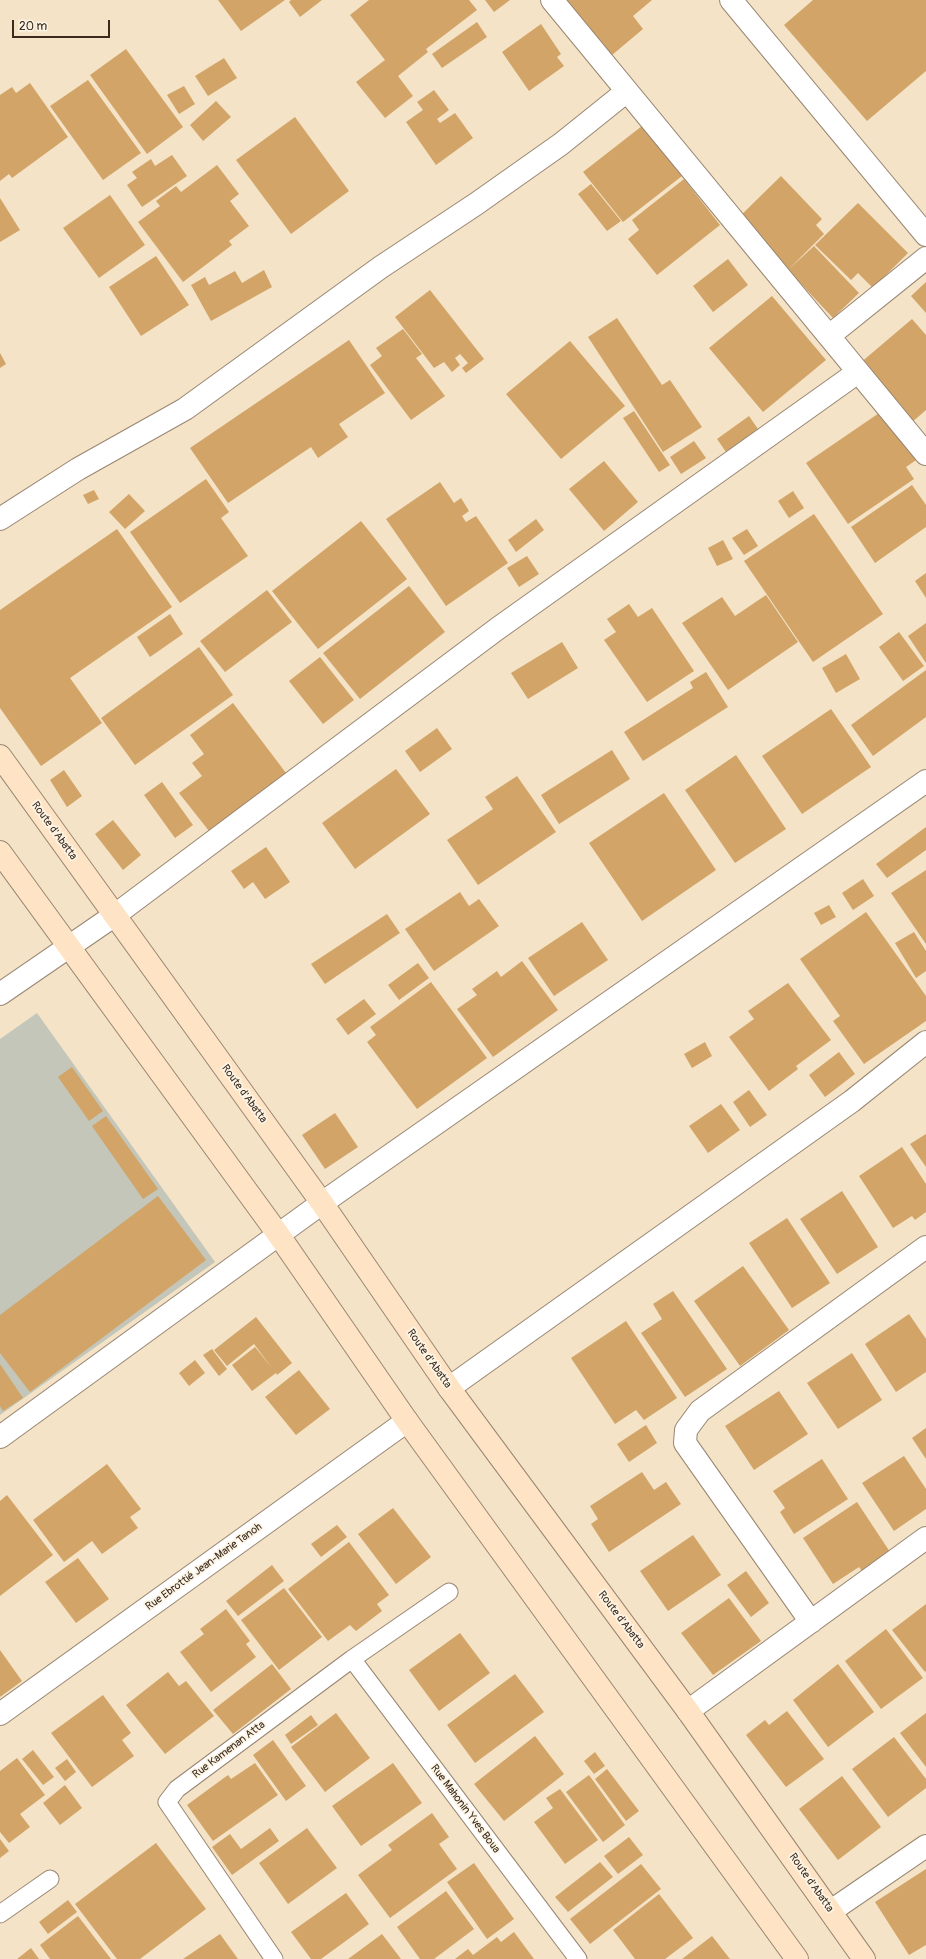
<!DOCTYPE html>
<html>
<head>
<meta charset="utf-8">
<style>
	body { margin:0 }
	#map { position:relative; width:926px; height:1959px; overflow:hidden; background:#f4e3c7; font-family:Pangolin,sans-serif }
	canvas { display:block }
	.scale { position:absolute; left:12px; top:20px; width:98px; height:18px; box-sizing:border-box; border:2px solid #3b2a1e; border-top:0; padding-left:5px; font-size:12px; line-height:14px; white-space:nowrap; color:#3b2a1e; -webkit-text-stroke:3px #fcf5e5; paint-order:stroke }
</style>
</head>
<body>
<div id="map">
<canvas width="926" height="1959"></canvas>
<div class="scale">20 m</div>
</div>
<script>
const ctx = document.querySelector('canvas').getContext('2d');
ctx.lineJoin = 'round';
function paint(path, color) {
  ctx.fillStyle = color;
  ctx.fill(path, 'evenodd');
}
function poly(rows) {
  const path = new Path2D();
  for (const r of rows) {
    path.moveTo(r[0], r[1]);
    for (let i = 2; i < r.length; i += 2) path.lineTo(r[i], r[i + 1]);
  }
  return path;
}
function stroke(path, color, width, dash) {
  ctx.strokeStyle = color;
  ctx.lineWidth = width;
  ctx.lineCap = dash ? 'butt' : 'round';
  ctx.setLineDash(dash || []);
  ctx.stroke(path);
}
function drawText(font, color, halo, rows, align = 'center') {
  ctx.font = font + ' Pangolin,sans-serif';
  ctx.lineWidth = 3.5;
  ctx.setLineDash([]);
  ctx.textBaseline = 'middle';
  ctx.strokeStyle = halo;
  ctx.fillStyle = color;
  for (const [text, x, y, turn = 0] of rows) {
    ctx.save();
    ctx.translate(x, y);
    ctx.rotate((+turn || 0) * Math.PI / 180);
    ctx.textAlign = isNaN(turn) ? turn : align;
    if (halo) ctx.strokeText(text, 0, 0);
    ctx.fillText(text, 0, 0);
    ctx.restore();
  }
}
paint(poly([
	[37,1013,215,1262,0,1415,0,1039]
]), '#c3c6b9');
paint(poly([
	[218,0,285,0,241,31],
	[291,0,322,0,300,17,289,2],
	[369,0,469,0,477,10,426,49,428,52,398,76,413,96,385,118,356,82,385,60,350,15],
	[485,0,510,0,494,12],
	[562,0,652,0,633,16,643,29,599,66],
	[813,0,926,0,926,71,867,121,784,25],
	[477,22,487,37,442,68,432,54],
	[541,24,561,54,557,57,564,66,529,91,502,52],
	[126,49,183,127,147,154,90,75],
	[224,58,237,78,208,96,195,76],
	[88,80,141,153,103,180,50,106],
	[30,83,68,137,12,178,9,174,0,181,0,95,12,87,16,93],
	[184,86,195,104,179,114,167,95],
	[434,90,449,110,437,119,440,123,455,113,473,138,436,165,406,122,423,110,417,102],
	[216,101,231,117,203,141,190,125],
	[295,117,349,191,291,234,236,160],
	[642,126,682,176,623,222,583,172],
	[172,155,187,176,142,207,127,185,137,178,132,172,151,159,155,166],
	[217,165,239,194,230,201,249,226,229,241,232,245,183,282,138,222,160,206,156,201,176,186,181,192],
	[781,176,822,219,816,225,824,234,781,277,731,225],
	[684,179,720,225,657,275,628,239,639,230,632,220],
	[591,184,621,221,607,231,578,194],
	[110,195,145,245,99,278,63,228],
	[0,198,20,230,0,242],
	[858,203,908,253,873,288,858,273,851,280,815,245],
	[814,246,859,293,833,318,788,270],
	[156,256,189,305,141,336,109,287],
	[728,259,748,285,713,312,693,286],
	[264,270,272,287,211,321,191,285,205,277,209,285,235,271,242,283],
	[926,282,926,313,911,296],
	[430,290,484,359,466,373,462,368,468,363,460,354,455,358,460,365,452,372,444,362,434,368,395,317],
	[772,296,826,360,763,412,709,348],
	[617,318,662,385,670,380,702,427,663,452,588,337],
	[912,319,926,335,926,410,911,423,859,364],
	[403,329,422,354,416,358,445,396,411,420,370,365,382,356,376,348],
	[349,340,385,393,339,424,348,437,318,458,311,447,228,503,190,448],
	[570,341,625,406,561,459,506,394],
	[0,353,6,364,0,368],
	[885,409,919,458,906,467,914,479,848,524,806,463],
	[634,411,670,465,659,472,623,418],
	[749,416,758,429,726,452,717,439],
	[694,441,706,458,681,474,670,457],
	[604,461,638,502,604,531,569,489],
	[206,479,229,512,221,518,248,556,180,603,130,532],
	[440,482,454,503,461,498,469,511,462,516,466,522,476,516,508,563,446,606,386,519],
	[912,485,926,505,926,527,875,563,851,527],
	[94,490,99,499,88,504,83,495],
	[793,491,804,508,789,518,778,501],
	[129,494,145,511,125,529,109,512],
	[814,514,883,614,813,662,744,561],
	[536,519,544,530,516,552,508,540],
	[361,521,407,579,318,649,272,591],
	[117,529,172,607,70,678,102,723,41,766,0,708,0,610],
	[747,529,758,546,744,555,732,538],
	[723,540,733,559,717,566,708,548],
	[527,556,539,574,519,587,507,568],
	[926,573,926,598,915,581],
	[409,586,445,632,360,699,323,653],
	[267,590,292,622,225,672,200,641],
	[766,595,798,642,728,690,682,623,722,597,735,616],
	[629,604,638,617,652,608,694,671,647,702,604,640,616,632,607,619],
	[170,614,183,634,150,657,137,637],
	[926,623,926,663,908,636],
	[899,632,924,666,903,681,879,647],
	[562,642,578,668,528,699,511,673],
	[199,647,233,695,135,765,101,718],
	[846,654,860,679,836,693,822,668],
	[320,657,354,700,323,724,289,681],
	[926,670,926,717,873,756,851,725],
	[706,672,728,707,643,761,624,732,693,688,690,682],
	[233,703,286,773,209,831,179,793,202,776,192,763,204,754,190,735],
	[831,709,871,767,802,814,762,756],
	[437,728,452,749,420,772,405,751],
	[612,750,630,779,559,824,541,795],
	[736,755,786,829,735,863,685,790],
	[396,769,430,814,355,869,322,823],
	[64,770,82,796,67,807,50,780],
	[517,776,556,832,478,885,447,840,493,809,485,797],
	[162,782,193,825,175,838,144,795],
	[664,793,716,870,642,921,589,843],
	[113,820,141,855,123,870,95,834],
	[926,827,926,850,887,878,876,864],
	[266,847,290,882,265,899,253,882,244,889,231,871],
	[926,870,926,944,891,893],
	[863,879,874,896,853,910,842,893],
	[460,892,469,906,479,899,499,926,434,971,405,929],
	[829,905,836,917,821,925,814,913],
	[866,912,926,996,926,1021,864,1064,833,1021,840,1016,800,959],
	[387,914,400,933,325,984,311,964],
	[582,922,608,960,554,996,528,958],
	[914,932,926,951,926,971,916,978,895,943],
	[522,961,558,1010,493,1057,457,1009,477,995,472,989,497,971,501,977],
	[418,963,429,978,399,1000,388,985],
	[431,982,487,1058,417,1109,367,1042,376,1035,370,1027],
	[788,983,831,1040,796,1066,798,1069,769,1091,729,1037,754,1019,748,1011],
	[364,999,376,1014,348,1035,336,1019],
	[705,1042,712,1056,692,1068,684,1054],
	[839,1052,855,1074,825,1097,809,1075],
	[72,1067,103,1111,89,1121,58,1077],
	[749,1090,767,1115,750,1127,733,1102],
	[721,1104,740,1130,708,1153,689,1126],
	[335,1113,358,1147,325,1169,302,1135],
	[106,1116,158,1189,143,1199,92,1126],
	[926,1134,926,1167,910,1144],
	[902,1147,926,1184,926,1212,915,1220,912,1216,893,1228,859,1176],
	[842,1191,878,1247,837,1274,800,1219],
	[158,1196,206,1260,30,1392,0,1353,0,1315],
	[787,1218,830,1283,792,1308,749,1243],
	[743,1266,789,1330,740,1366,694,1301],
	[673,1291,727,1369,685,1397,641,1333,662,1319,653,1304],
	[909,1314,926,1339,926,1372,896,1392,865,1344],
	[256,1317,292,1363,277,1375,276,1373,252,1391,232,1365,255,1347,272,1368,254,1344,227,1366,214,1350],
	[626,1321,677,1398,644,1420,636,1410,615,1424,571,1358],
	[212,1349,227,1369,219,1376,203,1355],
	[852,1353,882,1400,838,1429,807,1383],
	[195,1360,205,1373,189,1386,179,1373],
	[0,1364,23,1398,3,1411,0,1406],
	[299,1370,330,1409,296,1435,265,1397],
	[779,1391,808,1434,754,1470,725,1426],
	[646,1425,657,1443,629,1462,617,1444],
	[926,1428,926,1459,912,1438],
	[904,1456,926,1489,926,1509,894,1531,862,1483],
	[822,1459,848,1499,794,1534,780,1512,785,1508,773,1491],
	[107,1464,141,1509,130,1517,138,1528,102,1554,92,1541,64,1562,33,1520],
	[642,1472,654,1490,666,1482,681,1504,609,1552,591,1524,598,1519,590,1506],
	[7,1495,53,1555,0,1596,0,1501],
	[857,1502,890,1552,862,1571,859,1567,833,1584,803,1538],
	[393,1508,431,1557,396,1584,358,1534],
	[337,1525,347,1537,321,1557,311,1544],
	[693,1535,721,1575,668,1611,640,1571],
	[349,1542,389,1595,377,1604,382,1611,356,1631,350,1625,328,1641,288,1589],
	[78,1558,109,1599,76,1623,45,1582],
	[272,1565,284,1581,238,1616,226,1601],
	[746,1571,769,1603,751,1617,727,1585],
	[284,1588,322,1637,279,1670,241,1620],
	[729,1598,761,1641,713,1675,681,1633],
	[926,1604,926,1671,925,1672,892,1630],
	[226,1609,250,1641,246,1644,256,1657,211,1692,180,1652,204,1634,200,1629],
	[886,1629,923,1678,881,1709,845,1661],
	[460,1633,490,1673,439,1711,409,1670],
	[0,1650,22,1681,0,1697],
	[272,1664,291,1689,233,1734,213,1710],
	[838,1664,874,1712,828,1747,793,1700],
	[168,1672,179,1686,186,1681,214,1716,165,1754,126,1705],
	[515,1674,544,1712,475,1763,447,1725],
	[103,1695,131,1733,122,1740,134,1756,92,1787,51,1733],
	[787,1711,824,1759,786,1787,746,1735,765,1720,769,1725],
	[336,1713,370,1758,325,1792,291,1747],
	[926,1713,926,1767,900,1733],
	[311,1715,318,1725,291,1744,285,1735],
	[535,1736,564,1774,504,1821,474,1784],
	[894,1737,926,1779,926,1788,888,1817,852,1769],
	[273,1740,306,1786,286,1801,253,1755],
	[33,1750,54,1777,43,1785,22,1759],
	[595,1752,605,1766,594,1774,584,1761],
	[17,1758,45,1795,20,1814,30,1827,9,1843,0,1832,0,1771],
	[67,1759,76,1772,65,1781,55,1768],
	[255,1763,278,1795,213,1841,187,1805,228,1775,231,1779],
	[393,1763,422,1803,361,1846,332,1806],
	[607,1769,639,1811,626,1821,595,1779],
	[589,1775,625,1825,603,1842,566,1792],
	[842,1776,881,1827,838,1860,799,1809],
	[65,1785,82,1808,60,1825,43,1803],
	[560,1789,598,1840,565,1864,534,1822,553,1808,546,1798],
	[432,1813,449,1837,439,1844,457,1869,390,1918,358,1875,392,1850,388,1845],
	[270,1828,279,1841,232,1875,212,1847,230,1834,241,1849],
	[307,1828,337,1868,288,1904,259,1863],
	[629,1837,643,1855,618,1874,604,1856],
	[0,1839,9,1851,0,1858],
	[156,1843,206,1909,140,1959,117,1959,75,1904],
	[600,1862,613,1877,568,1912,555,1897],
	[474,1863,514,1919,487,1939,447,1882],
	[641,1864,661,1889,590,1944,570,1919],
	[926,1869,926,1945,909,1955,875,1902],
	[446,1891,474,1929,434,1959,420,1959,397,1927],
	[346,1893,369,1924,321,1959,311,1959,291,1932],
	[659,1894,693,1938,665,1959,635,1959,613,1930],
	[68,1900,77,1912,48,1934,39,1922],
	[78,1916,111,1959,50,1959,40,1945],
	[514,1932,534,1959,455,1959,468,1949,473,1955,497,1937,501,1942],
	[220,1934,238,1959,183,1959],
	[382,1934,401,1959,348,1959],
	[712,1936,730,1959,682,1959],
	[31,1948,39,1959,17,1959]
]), '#d2a467');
const lane = poly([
	[352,1659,578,1959],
	[0,1914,50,1879],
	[274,1959,167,1802,177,1789,352,1659,449,1592]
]);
const street = poly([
	[552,0,926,454],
	[731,0,926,235],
	[829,336,926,258],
	[0,519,78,469,185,409,381,267,476,204,561,144,627,91],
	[0,994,115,915,497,629,858,372],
	[449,1388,852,1101,926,1042],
	[0,1437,322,1203,926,781],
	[811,1622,685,1443,686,1430,700,1411,926,1247],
	[688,1711,926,1538],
	[0,1714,407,1421],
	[831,1911,926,1846]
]);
const secondary = poly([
	[0,756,322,1203,449,1388,688,1711,864,1959],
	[0,852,278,1234,407,1421,797,1959]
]);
stroke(lane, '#988672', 19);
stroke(street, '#988672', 24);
stroke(secondary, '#988672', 24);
stroke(lane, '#fff', 17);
stroke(street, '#fff', 22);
stroke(secondary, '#fee4c5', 22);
drawText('11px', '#3b2a1e', '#fcf5e5', [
	["Route d'Abatta",54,831,54],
	["Route d'Abatta",244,1094,54],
	["Route d'Abatta",429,1359,55],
	["Rue Ebrottié Jean-Marie Tanoh",204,1567,-36],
	["Route d'Abatta",621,1620,53],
	["Rue Kamenan Atta",229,1750,-37],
	["Rue Mahonin Yves Boua",465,1809,53],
	["Route d'Abatta",811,1883,55]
]);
</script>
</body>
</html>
